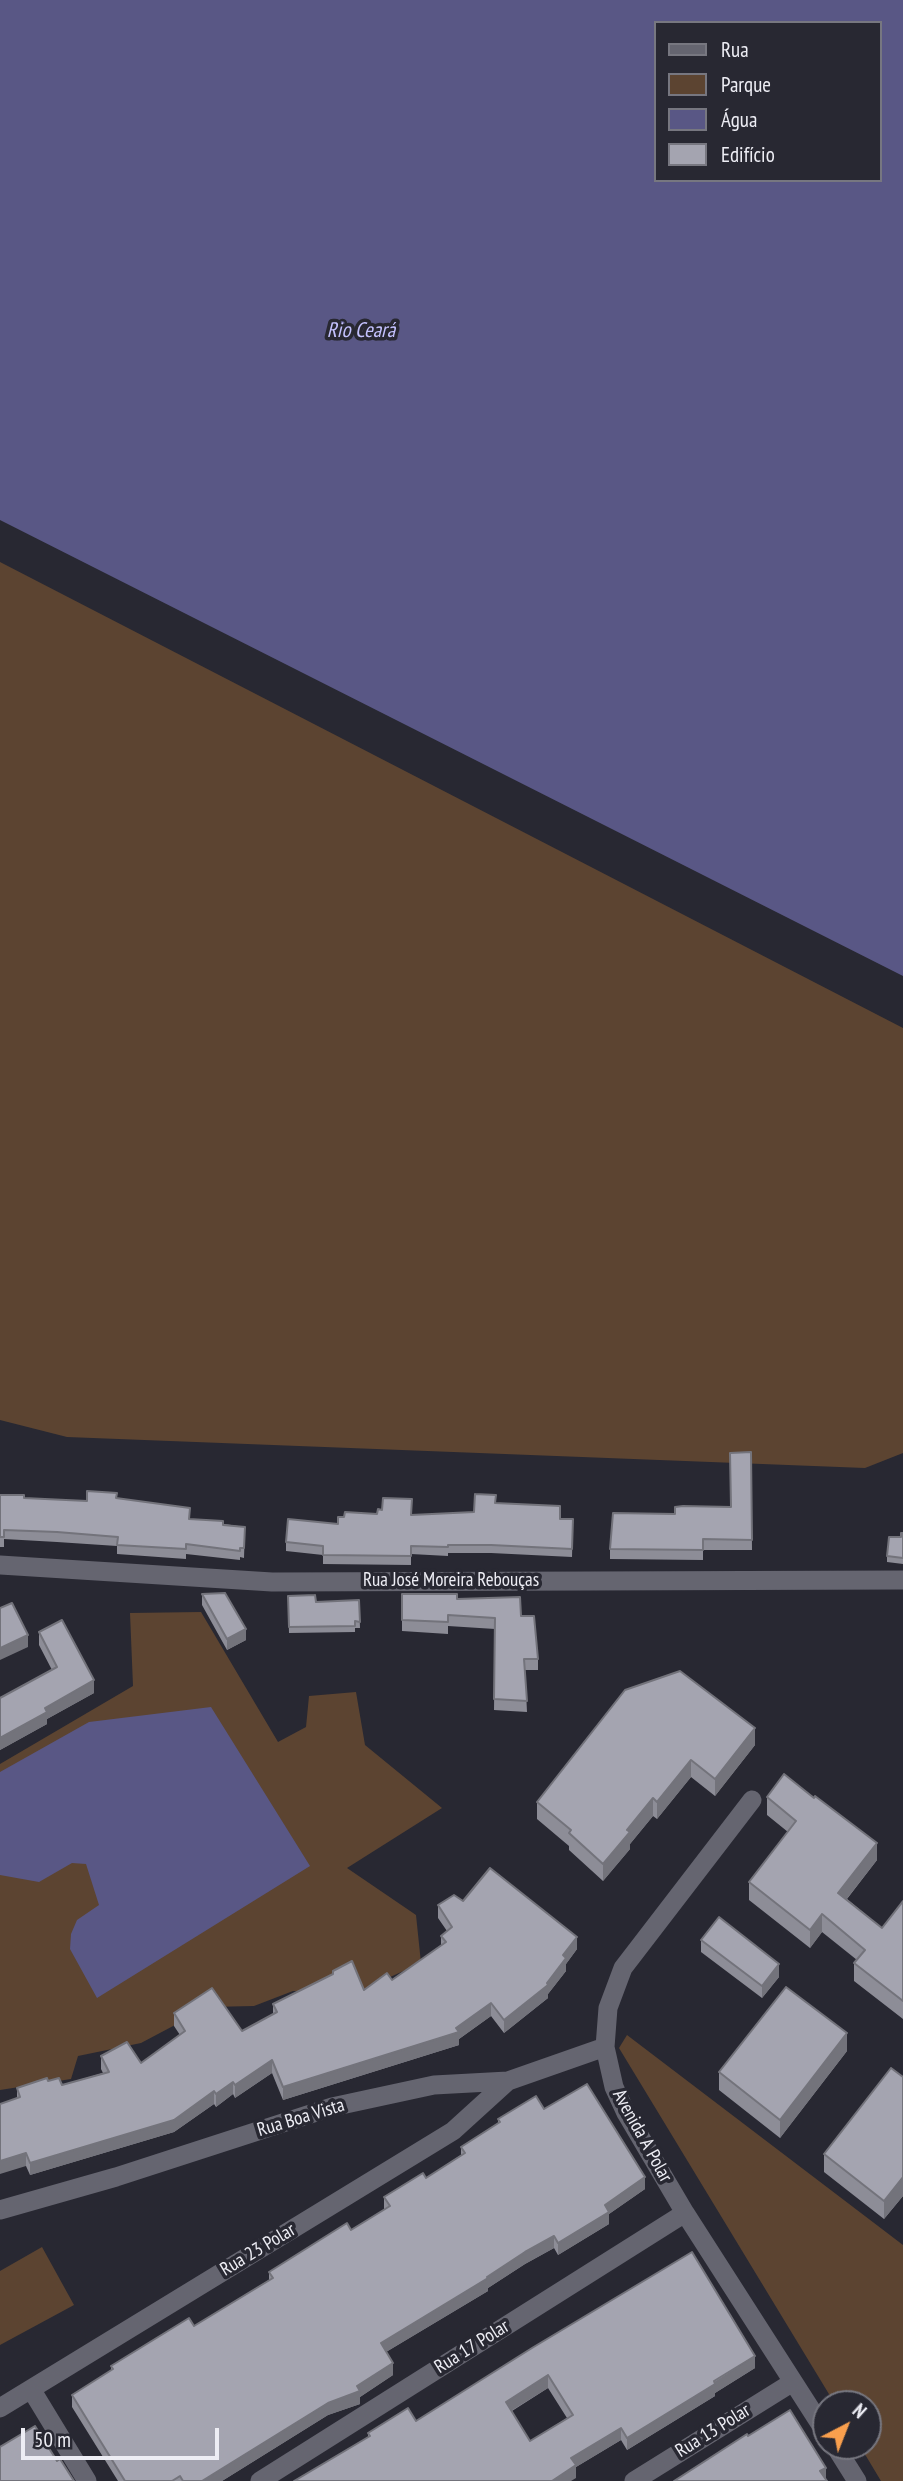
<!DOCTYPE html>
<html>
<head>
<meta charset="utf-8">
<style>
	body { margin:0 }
	#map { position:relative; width:903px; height:2481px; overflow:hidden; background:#282832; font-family:"PT Sans Narrow",sans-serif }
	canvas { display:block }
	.legend { position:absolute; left:654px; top:21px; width:228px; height:161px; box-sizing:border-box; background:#282832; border:2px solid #777780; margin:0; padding:9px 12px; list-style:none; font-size:21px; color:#ededf4 }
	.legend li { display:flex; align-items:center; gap:14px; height:35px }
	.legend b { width:35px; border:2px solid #777780 }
	.north { position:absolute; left:812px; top:2390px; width:70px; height:70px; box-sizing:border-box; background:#282832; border:2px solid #777780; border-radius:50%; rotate:42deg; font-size:19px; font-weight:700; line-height:28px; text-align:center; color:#ededf4 }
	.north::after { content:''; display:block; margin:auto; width:24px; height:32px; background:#f99f4d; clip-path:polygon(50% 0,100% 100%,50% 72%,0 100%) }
	.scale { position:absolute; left:21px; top:2428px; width:198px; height:32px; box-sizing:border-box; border:4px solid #ededf4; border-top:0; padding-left:9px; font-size:21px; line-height:24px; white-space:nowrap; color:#ededf4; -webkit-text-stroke:5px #282832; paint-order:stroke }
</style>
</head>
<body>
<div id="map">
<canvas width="903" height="2481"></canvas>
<ul class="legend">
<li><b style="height:9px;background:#656570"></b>Rua</li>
<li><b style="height:19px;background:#5c4431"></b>Parque</li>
<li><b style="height:19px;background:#595785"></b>Água</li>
<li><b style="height:19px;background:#a4a4b0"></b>Edifício</li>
</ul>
<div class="north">N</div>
<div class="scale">50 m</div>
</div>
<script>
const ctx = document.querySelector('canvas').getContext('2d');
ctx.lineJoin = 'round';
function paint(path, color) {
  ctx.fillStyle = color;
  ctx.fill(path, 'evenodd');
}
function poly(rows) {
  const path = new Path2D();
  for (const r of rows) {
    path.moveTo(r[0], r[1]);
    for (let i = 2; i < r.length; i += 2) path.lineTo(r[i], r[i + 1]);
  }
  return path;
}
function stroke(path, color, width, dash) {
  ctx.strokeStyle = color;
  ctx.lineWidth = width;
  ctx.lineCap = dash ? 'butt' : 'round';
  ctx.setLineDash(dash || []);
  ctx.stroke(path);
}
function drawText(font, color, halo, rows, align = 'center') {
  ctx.font = font + ' "PT Sans Narrow",sans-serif';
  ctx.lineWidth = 7;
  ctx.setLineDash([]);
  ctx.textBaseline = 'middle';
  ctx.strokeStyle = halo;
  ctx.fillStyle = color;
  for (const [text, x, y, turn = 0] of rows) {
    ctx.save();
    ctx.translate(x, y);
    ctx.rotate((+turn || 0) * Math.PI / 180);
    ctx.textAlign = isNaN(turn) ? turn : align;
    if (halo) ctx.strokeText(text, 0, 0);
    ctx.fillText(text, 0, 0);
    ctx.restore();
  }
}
paint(poly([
	[0,562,903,1028,903,1453,865,1468,67,1437,0,1420],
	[201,1612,278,1742,306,1727,309,1696,356,1692,365,1745,442,1808,347,1868,416,1915,421,1963,355,1993,293,1991,254,2006,209,2007,141,2043,78,2056,71,2079,0,2090,0,1764,133,1686,130,1613],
	[627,2035,903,2245,903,2481,881,2481,860,2446,868,2446,868,2404,835,2404,619,2048],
	[42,2247,74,2305,0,2345,0,2271]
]), '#5c4431');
paint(poly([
	[0,0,903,0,903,976,0,520],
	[656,23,880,23,880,180,656,180],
	[211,1707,310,1866,97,1998,70,1949,71,1934,77,1920,99,1905,86,1864,72,1863,39,1882,0,1875,0,1772,89,1722]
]), '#595785');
stroke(poly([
	[0,1565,272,1582,903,1580],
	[752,1800,623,1968,608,2008,605,2047,614,2087,626,2113,685,2213,826,2433],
	[0,2210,116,2177,332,2107,434,2085,508,2081,605,2047],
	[31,2389,87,2481],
	[0,2408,453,2131,508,2081],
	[835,2446,857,2481],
	[260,2481,685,2213],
	[634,2481,793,2382]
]), '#656570', 19);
paint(poly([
	[751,1452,752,1550,703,1550,703,1560,610,1559,610,1549,675,1514,731,1507],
	[0,1495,24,1498,87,1501,116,1498,190,1519,245,1527,244,1558,240,1557,240,1560,186,1554,186,1559,117,1554,117,1546,57,1542,4,1539,4,1547,0,1547],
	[496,1503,560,1519,573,1519,572,1557,491,1553,448,1553,448,1556,411,1554,411,1565,323,1564,323,1555,286,1551,286,1542,338,1524,344,1517,377,1514,412,1515,474,1512],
	[903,1533,903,1564,887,1562,887,1556],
	[202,1594,246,1640,227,1650,202,1605],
	[288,1596,316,1602,359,1600,360,1628,355,1628,355,1632,289,1633],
	[457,1599,521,1616,538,1659,538,1670,525,1670,527,1712,494,1710,495,1629,448,1626,448,1634,402,1631,402,1620],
	[39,1632,94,1693,47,1719,47,1724,0,1750,0,1698,52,1670,39,1645],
	[625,1690,755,1745,715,1796,691,1777,657,1819,653,1816,630,1844,630,1849,603,1881,569,1850,569,1846,537,1819,537,1802],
	[767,1797,877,1860,847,1899,882,1928,903,1901,903,2019,854,1981,854,1963,857,1960,822,1932,810,1948,749,1900,749,1882,788,1832,767,1815],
	[463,1901,577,1949,566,1964,566,1971,548,1994,548,1998,504,2033,491,2016,459,2039,459,2045,283,2100,272,2073,235,2098,233,2094,216,2107,214,2104,174,2132,30,2175,26,2166,17,2098,17,2088,48,2081,62,2085,103,2073,101,2069,101,2056,141,2063,180,2035,174,2026,174,2013,242,2031,273,2014,273,2004,364,1990,392,1980,441,1946,441,1936,447,1931,438,1918,438,1905],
	[701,1940,779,1977,762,1998,701,1952],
	[847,2051,780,2138,719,2090,719,2072],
	[903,2077,903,2196,884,2219,824,2172,824,2154],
	[544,2109,645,2189,609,2214,609,2224,558,2255,554,2248,525,2264,488,2288,488,2291,386,2352,393,2375,360,2397,360,2404,328,2415,222,2481,118,2481,72,2407,72,2395,111,2371,111,2366,194,2326,269,2280,269,2272,351,2230,384,2210,384,2197,426,2178,461,2155,461,2147,498,2124,498,2119],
	[532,2348,755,2368,715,2393,715,2396,627,2450,621,2440,576,2467,576,2478,368,2437,368,2433,416,2421],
	[548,2388,567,2418,530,2441,512,2411]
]), '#8d8d97');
paint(poly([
	[246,1629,246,1640,227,1650,227,1639],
	[28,1635,28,1647,0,1660,0,1648],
	[94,1680,94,1693,47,1719,47,1724,0,1750,0,1738,45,1708],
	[755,1728,755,1745,715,1796,715,1779],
	[691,1760,691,1777,657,1819,657,1802],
	[653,1798,653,1816,630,1844,630,1849,603,1881,603,1864,627,1830],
	[877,1843,877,1860,838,1910,838,1893],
	[822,1914,822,1932,810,1948,810,1930],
	[577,1937,577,1949,566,1964,566,1971,548,1994,548,1998,504,2033,504,2020,563,1955],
	[779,1964,779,1977,762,1998,762,1986],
	[491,2003,491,2016,459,2039,459,2045,283,2100,283,2087,456,2028],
	[847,2033,847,2051,780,2138,780,2120],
	[272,2060,272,2073,235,2098,235,2085],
	[233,2082,233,2094,216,2107,216,2094],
	[214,2091,214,2104,174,2132,30,2175,30,2163],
	[26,2153,26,2166,0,2174,0,2161],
	[645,2177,645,2189,609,2214,609,2224,558,2255,558,2243,605,2205],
	[903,2177,903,2196,884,2219,884,2201],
	[554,2236,554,2248,525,2264,488,2288,488,2291,381,2355,381,2343,525,2252],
	[755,2356,755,2368,715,2393,715,2396,627,2450,627,2438],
	[393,2363,393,2375,360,2397,360,2404,328,2415,222,2481,202,2481,328,2403,357,2386],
	[548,2375,548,2388,506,2414,506,2402],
	[621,2428,621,2440,576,2467,576,2478,571,2481,552,2481,571,2458],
	[826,2468,826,2480,820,2471]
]), '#73737b');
const building = poly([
	[751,1452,752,1540,703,1539,703,1550,610,1549,613,1513,675,1514,675,1507,683,1506,731,1507,730,1453,751,1452],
	[87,1491,117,1493,116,1498,190,1508,189,1519,223,1521,223,1525,245,1527,244,1548,240,1548,240,1551,186,1544,186,1549,117,1545,118,1537,57,1532,4,1530,4,1537,0,1537,0,1495,24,1495,24,1498,87,1501,87,1491],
	[475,1494,496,1495,495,1503,560,1506,560,1519,573,1519,572,1549,491,1545,448,1545,448,1547,411,1546,411,1556,323,1555,323,1546,286,1542,288,1519,338,1524,338,1517,344,1517,345,1512,377,1514,378,1509,382,1510,383,1498,412,1499,411,1515,474,1512,475,1494],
	[901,1533,903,1533,903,1558,887,1556,889,1537,901,1537,901,1533],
	[225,1593,246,1629,227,1639,202,1594,225,1593],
	[402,1594,457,1594,457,1599,520,1597,521,1616,534,1616,538,1659,524,1659,527,1701,494,1699,495,1618,448,1615,448,1622,402,1620,402,1594],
	[315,1595,316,1602,359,1600,360,1622,355,1621,355,1626,289,1627,288,1596,315,1595],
	[12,1603,28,1635,0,1648,0,1608,12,1603],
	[62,1620,94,1680,45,1708,47,1712,0,1738,0,1698,57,1667,39,1632,62,1620],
	[680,1671,755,1728,715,1779,691,1760,657,1802,653,1798,627,1830,630,1832,603,1864,569,1833,571,1830,537,1802,625,1690,680,1671],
	[784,1774,814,1798,815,1796,877,1843,838,1893,882,1928,903,1901,903,2001,854,1963,865,1950,822,1914,810,1930,749,1882,796,1821,767,1797,784,1774],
	[490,1868,577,1937,563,1955,566,1958,547,1983,548,1985,504,2020,491,2003,456,2028,459,2032,283,2087,272,2060,235,2085,233,2082,216,2094,214,2091,174,2120,30,2163,26,2153,0,2161,0,2104,20,2097,17,2088,47,2078,48,2081,59,2078,62,2085,109,2072,101,2056,127,2042,141,2063,185,2031,174,2013,212,1988,242,2031,277,2012,273,2004,333,1974,333,1971,352,1961,364,1990,387,1973,392,1980,446,1942,441,1936,452,1927,438,1905,454,1895,463,1901,490,1868],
	[719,1917,779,1964,762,1986,701,1940,719,1917],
	[786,1987,847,2033,780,2120,719,2072,786,1987],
	[891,2068,903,2077,903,2177,884,2201,824,2154,891,2068],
	[587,2084,645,2177,605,2205,609,2212,558,2243,554,2236,525,2252,487,2277,488,2278,381,2343,393,2363,357,2386,360,2391,328,2403,202,2481,183,2481,180,2476,172,2481,125,2481,72,2395,113,2369,111,2366,189,2318,194,2326,273,2278,269,2272,347,2223,351,2230,390,2206,384,2197,423,2173,426,2178,465,2153,461,2147,500,2122,498,2119,536,2096,544,2109,587,2084],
	[692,2252,755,2356,714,2381,715,2384,627,2438,621,2428,571,2458,576,2465,552,2481,294,2481,370,2436,368,2433,408,2408,416,2421,532,2348,692,2252],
	[548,2375,573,2415,530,2441,506,2402,548,2375],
	[790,2410,826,2468,820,2471,827,2481,674,2481,747,2434,748,2436,790,2410],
	[35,2426,57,2461,60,2459,74,2481,0,2481,0,2447,35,2426]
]);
paint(building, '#a4a4b0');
stroke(building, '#73737b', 2);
drawText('19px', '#ededf4', '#282832', [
	["Rua José Moreira Rebouças",451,1581],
	["Rua Boa Vista",301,2118,-17],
	["Avenida A Polar",642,2136,61],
	["Rua 23 Polar",258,2250,-31],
	["Rua 17 Polar",472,2347,-32],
	["Rua 13 Polar",713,2431,-32]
]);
drawText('italic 21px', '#c3c1fd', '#282832', [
	["Rio Ceará",361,331]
]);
</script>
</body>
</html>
